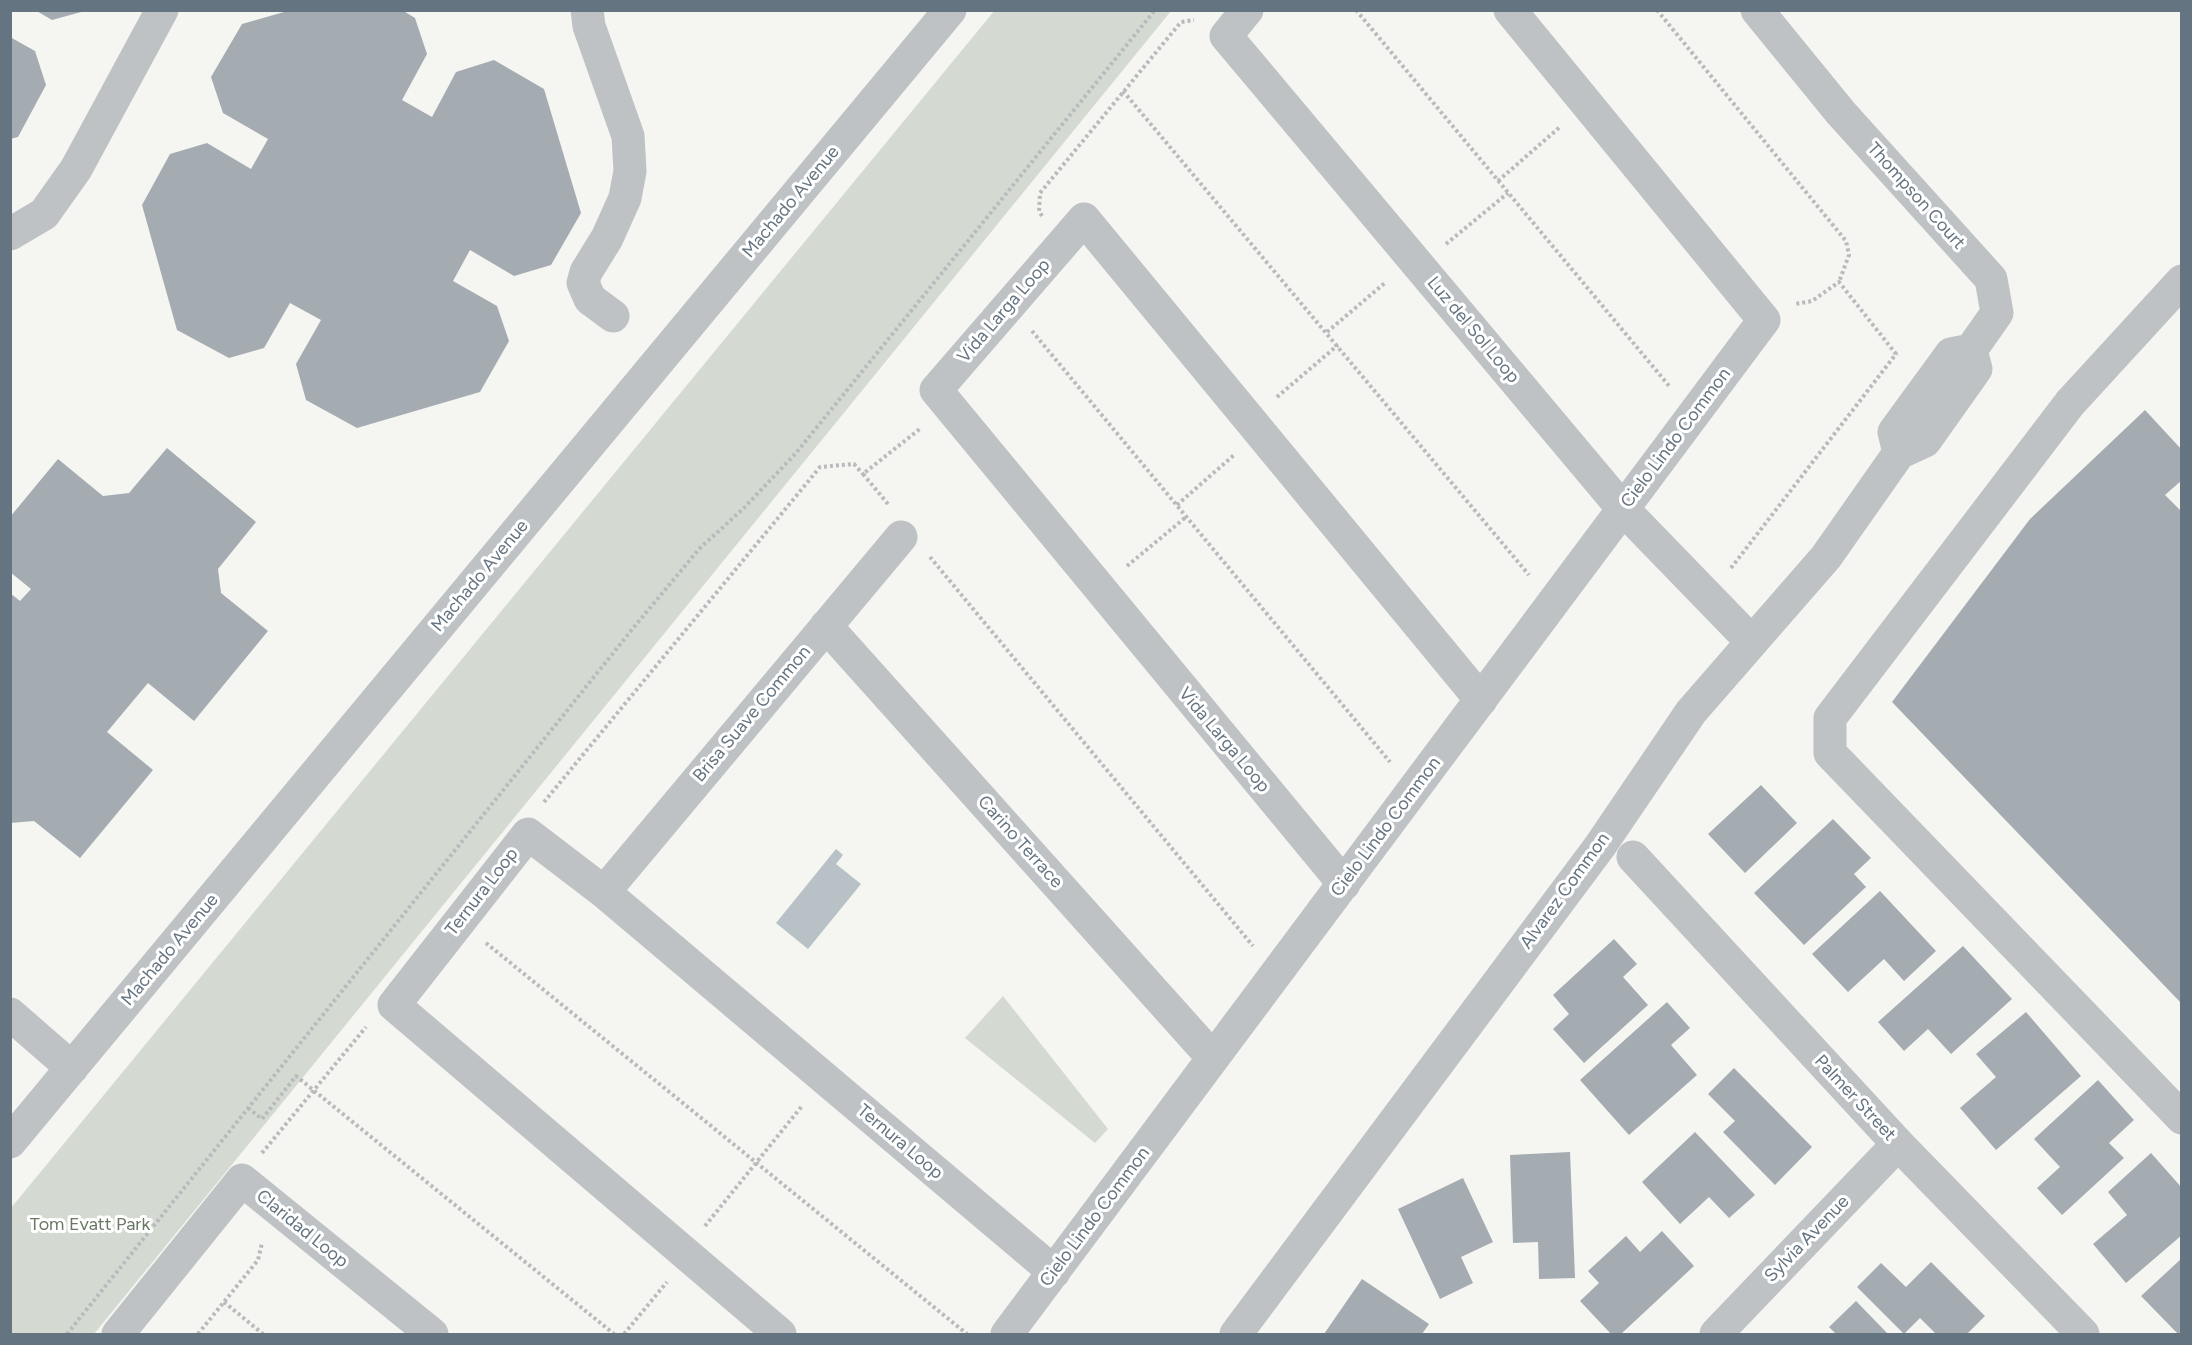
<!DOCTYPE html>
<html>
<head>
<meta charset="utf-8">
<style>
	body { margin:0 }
	#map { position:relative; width:2192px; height:1345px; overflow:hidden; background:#f5f5f1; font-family:Figtree,sans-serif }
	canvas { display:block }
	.frame { position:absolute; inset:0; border:12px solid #657481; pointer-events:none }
</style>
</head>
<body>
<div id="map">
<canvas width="2192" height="1345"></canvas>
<div class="frame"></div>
</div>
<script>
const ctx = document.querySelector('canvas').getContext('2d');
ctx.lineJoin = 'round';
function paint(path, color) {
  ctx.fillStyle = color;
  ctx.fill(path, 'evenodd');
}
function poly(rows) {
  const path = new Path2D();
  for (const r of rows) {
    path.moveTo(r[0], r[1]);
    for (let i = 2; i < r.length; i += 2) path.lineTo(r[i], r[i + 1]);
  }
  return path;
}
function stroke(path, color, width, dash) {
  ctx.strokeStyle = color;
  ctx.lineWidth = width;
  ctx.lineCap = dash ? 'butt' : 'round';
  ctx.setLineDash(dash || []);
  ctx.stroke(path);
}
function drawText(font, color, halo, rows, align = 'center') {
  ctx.font = font + ' Figtree,sans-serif';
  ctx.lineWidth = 6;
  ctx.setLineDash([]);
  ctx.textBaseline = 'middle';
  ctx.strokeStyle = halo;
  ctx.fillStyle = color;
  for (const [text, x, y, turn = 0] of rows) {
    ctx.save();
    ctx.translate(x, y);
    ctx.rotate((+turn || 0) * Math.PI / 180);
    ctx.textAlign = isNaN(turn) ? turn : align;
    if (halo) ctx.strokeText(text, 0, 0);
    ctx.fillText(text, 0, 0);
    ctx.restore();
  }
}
paint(poly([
	[995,10,1171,11,94,1334,11,1334,11,1208],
	[1003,996,1108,1129,1095,1143,965,1038]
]), '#d4dad1');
paint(poly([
	[836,849,843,855,836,864,861,884,808,949,776,923]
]), '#b7c1c6');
paint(poly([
	[35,10,85,10,85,11,52,20],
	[291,10,402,10,415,18,427,54,402,100,432,117,456,72,494,60,544,89,581,213,551,265,514,276,470,250,453,281,497,306,509,341,480,392,357,428,306,400,296,364,321,320,290,303,264,348,229,358,177,330,142,205,170,154,207,143,251,169,268,139,223,113,211,77,242,24],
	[10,37,35,51,46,85,18,137,10,139],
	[2145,410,2182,450,2182,480,2165,495,2182,512,2182,1004,1892,702,2030,519],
	[167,448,256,522,218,569,221,593,268,631,194,721,148,683,107,732,153,770,80,858,34,821,10,823,10,593,20,601,31,589,10,572,10,517,58,459,103,496,129,493],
	[1761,785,1797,823,1745,873,1708,834],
	[1833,819,1871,858,1854,874,1866,887,1804,945,1754,893],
	[1880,891,1936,951,1904,981,1884,959,1848,992,1812,954],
	[1614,939,1637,964,1623,977,1648,1005,1584,1063,1553,1029,1569,1014,1553,995],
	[1963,946,2012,999,1951,1054,1928,1029,1904,1051,1878,1022],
	[1667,1002,1690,1028,1671,1045,1697,1075,1629,1135,1580,1080],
	[2026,1012,2081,1076,1996,1150,1960,1108,1996,1077,1976,1054],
	[1734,1068,1812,1147,1775,1185,1723,1132,1735,1121,1708,1094],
	[2098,1080,2134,1120,2109,1143,2124,1158,2062,1215,2037,1188,2060,1167,2034,1139],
	[1695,1132,1755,1195,1729,1218,1709,1197,1680,1224,1642,1182],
	[1570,1152,1575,1278,1539,1279,1538,1242,1513,1243,1510,1155],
	[2151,1153,2182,1188,2182,1235,2126,1283,2093,1244,2127,1215,2108,1192],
	[1463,1178,1493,1242,1461,1257,1473,1283,1440,1299,1398,1209],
	[1662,1231,1694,1266,1621,1334,1611,1334,1580,1301,1599,1283,1588,1271,1626,1236,1640,1252],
	[2182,1258,2182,1331,2178,1334,2141,1296],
	[1931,1262,1985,1316,1967,1334,1936,1334,1920,1318,1904,1334,1857,1287,1881,1263,1906,1287],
	[1362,1279,1429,1324,1422,1334,1324,1334],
	[1856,1301,1888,1334,1836,1334,1829,1327]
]), '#a4acb2');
stroke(poly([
	[1356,10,1670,387],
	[1657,10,1846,241,1849,255,1839,282],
	[1123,91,1529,575],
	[1498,181,1561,126],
	[1042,216,1039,211,1040,193,1181,22,1194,20],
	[1446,244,1508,193],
	[1032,331,1390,762],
	[1327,332,1386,282],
	[1277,397,1338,345],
	[888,504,863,474,921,428],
	[1177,505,1234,455],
	[930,557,1253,946],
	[1127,566,1186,517],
	[1731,568,1896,354,1839,282,1812,301,1795,304],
	[544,802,820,467,854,464,863,474],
	[486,943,967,1334],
	[248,1108,262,1119,296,1076,614,1334],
	[262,1153,366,1027],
	[705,1226,802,1106],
	[224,1302,263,1334],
	[67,1334,634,627,700,548,743,509,796,453,1155,10],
	[198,1334,258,1260,262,1243],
	[624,1334,667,1282]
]), '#b8bbbd', 4, [3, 3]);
stroke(poly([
	[587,10,589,26,628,136,630,171,625,198,607,238,586,272,583,283,590,299,613,316],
	[1247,10,1226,36,1623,509,1751,641],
	[1757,10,1841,113,1991,279,1997,313,1971,350],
	[10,234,44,214,76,169,162,10],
	[2182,281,2070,403,1830,718,1830,753,2182,1118],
	[1899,453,1894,432,1951,354,1971,350],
	[826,626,1213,1058],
	[1633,857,1898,1144,2083,1334],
	[1344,884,936,390,1084,219,1481,700],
	[604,892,901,537],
	[10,1014,72,1068],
	[10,1142,950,10],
	[118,1334,242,1180,432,1334],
	[780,1334,394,1005,528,834,604,892,1054,1272],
	[1007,1334,1764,320,1510,10],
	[1236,1334,1600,846,1691,712,1826,557,1899,453,1925,441,1976,369,1971,350],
	[1716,1334,1898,1144]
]), '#bec2c5', 33);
drawText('18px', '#657481', '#fff', [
	["Thompson Court",1916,196,48],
	["Machado Avenue",791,202,-50],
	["Vida Larga Loop",1004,311,-49],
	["Luz del Sol Loop",1473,330,50],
	["Cielo Lindo Common",1676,438,-53],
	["Machado Avenue",480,576,-50],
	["Brisa Suave Common",752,714,-50],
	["Vida Larga Loop",1224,740,50],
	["Cielo Lindo Common",1386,827,-53],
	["Carino Terrace",1020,842,48],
	["Alvarez Common",1565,891,-54],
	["Ternura Loop",482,892,-52],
	["Machado Avenue",170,950,-50],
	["Palmer Street",1855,1098,47],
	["Ternura Loop",900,1142,40],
	["Cielo Lindo Common",1095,1217,-53],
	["Claridad Loop",302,1229,39],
	["Sylvia Avenue",1807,1239,-46]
]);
drawText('18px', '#687864', '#fff', [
	["Tom Evatt Park",90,1225]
]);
</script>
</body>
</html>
